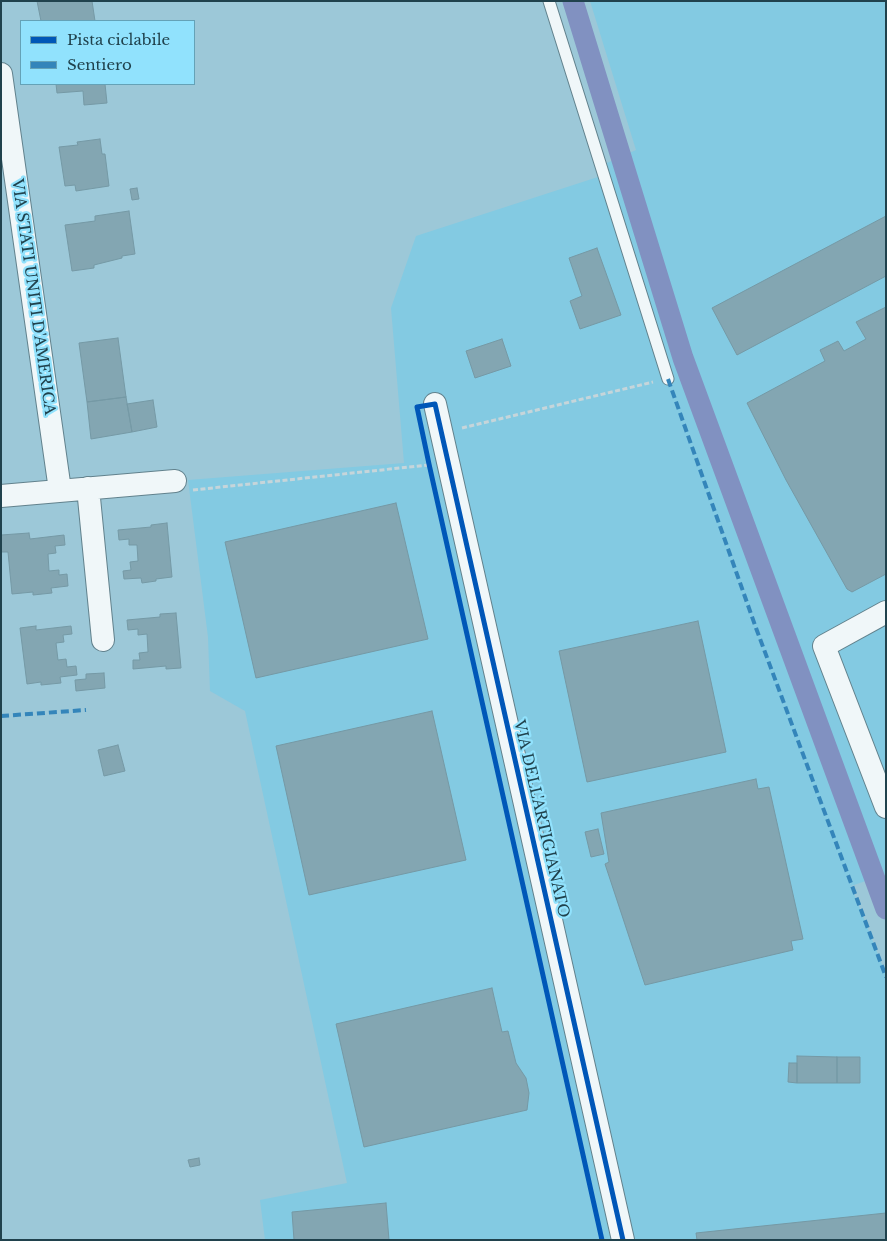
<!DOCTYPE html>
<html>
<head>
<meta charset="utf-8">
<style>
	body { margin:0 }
	#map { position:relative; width:887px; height:1241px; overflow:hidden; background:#9cc8d8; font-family:"Libre Baskerville",serif }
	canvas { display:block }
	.frame { position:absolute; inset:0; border:2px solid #20424d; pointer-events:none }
	.legend { position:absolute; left:20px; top:20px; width:175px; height:65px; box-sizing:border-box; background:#91e2fd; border:1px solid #64a2b7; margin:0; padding:6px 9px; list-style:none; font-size:15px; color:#20424d }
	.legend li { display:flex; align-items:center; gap:10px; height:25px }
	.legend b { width:25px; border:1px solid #64a2b7 }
</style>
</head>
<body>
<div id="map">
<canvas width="887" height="1241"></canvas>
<div class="frame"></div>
<ul class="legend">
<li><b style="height:6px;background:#0057b8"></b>Pista ciclabile</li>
<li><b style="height:6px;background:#3485ba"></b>Sentiero</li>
</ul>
</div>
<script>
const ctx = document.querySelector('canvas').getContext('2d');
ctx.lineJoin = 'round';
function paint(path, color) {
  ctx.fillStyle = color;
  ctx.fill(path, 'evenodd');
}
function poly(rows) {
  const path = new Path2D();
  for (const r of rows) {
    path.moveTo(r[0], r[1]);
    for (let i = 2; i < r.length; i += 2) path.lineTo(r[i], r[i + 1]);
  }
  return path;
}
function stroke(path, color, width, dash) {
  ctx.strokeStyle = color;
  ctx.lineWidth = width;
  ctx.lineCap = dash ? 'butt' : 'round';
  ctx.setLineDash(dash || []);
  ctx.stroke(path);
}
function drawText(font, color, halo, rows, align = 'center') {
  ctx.font = font + ' "Libre Baskerville",serif';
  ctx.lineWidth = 4.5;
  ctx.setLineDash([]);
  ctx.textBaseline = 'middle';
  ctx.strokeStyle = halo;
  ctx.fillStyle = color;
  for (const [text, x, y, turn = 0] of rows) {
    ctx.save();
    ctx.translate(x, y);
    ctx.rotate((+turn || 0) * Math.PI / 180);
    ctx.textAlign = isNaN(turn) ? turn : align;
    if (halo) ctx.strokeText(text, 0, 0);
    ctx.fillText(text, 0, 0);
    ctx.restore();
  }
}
paint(poly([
	[590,1,886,1,886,874,851,886,883,967,886,966,886,1240,265,1240,260,1200,347,1183,245,711,210,691,208,637,188,480,404,463,391,308,416,236,601,176,598,167,636,150]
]), '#83cae2');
stroke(poly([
	[573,1,683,358,886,909]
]), '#8191c1', 21);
const building = poly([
	[37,1,92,1,95,21,41,21,37,1],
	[56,84,105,84,107,103,84,105,83,91,57,93,56,84],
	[100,139,102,154,105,154,109,186,76,191,75,185,65,186,59,147,78,145,77,142,100,139],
	[137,188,139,199,132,200,130,189,137,188],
	[129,211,135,254,122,256,122,258,94,265,94,268,72,271,65,225,95,221,95,216,129,211],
	[886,216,886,276,737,355,712,308,886,216],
	[597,248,621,315,580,329,570,301,582,296,569,258,597,248],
	[886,307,886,574,852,592,847,589,786,480,747,403,825,361,820,350,838,341,844,351,866,339,856,322,886,307],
	[118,338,126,397,87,402,79,343,118,338],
	[502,339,511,366,475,378,466,351,502,339],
	[126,397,132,432,91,439,87,402,126,397],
	[153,400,157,427,132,432,127,404,153,400],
	[396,503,428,639,256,678,225,542,396,503],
	[167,523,172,577,156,579,156,581,142,583,141,578,124,579,123,571,131,570,130,562,138,561,137,545,129,545,129,539,119,540,118,530,151,527,151,525,167,523],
	[29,533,30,539,64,535,65,545,55,546,56,553,48,554,49,571,59,570,59,575,67,574,68,586,51,588,52,593,33,595,33,592,12,594,8,552,1,552,1,535,29,533],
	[176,613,181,668,166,669,166,666,133,669,133,660,140,660,139,653,148,652,147,634,138,635,138,629,128,630,127,620,160,617,160,614,176,613],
	[698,621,726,752,587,782,559,651,698,621],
	[36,626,36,630,71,626,72,634,63,635,64,642,56,643,58,660,66,659,67,667,76,666,77,675,60,677,61,683,41,685,41,682,27,684,20,628,36,626],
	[104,673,105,688,76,691,75,680,86,679,86,674,104,673],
	[432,711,466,860,309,895,276,746,432,711],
	[118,745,125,771,104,776,98,750,118,745],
	[756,779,758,789,769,787,803,939,791,941,793,950,645,985,605,864,609,862,601,813,756,779],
	[598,829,604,854,591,857,585,832,598,829],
	[492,988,502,1032,508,1031,516,1063,526,1078,529,1093,527,1110,364,1147,336,1024,492,988],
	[797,1056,837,1057,837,1083,797,1083,797,1056],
	[837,1057,860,1057,860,1083,837,1083,837,1057],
	[789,1063,797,1063,797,1083,788,1082,789,1063],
	[199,1158,200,1165,190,1167,188,1160,199,1158],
	[386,1203,389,1240,294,1240,292,1212,386,1203],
	[886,1213,886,1240,697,1240,696,1233,886,1213]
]);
paint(building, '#83a6b2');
stroke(building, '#7599a5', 1);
const lane = poly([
	[549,1,668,379]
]);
const street = poly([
	[1,74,60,490],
	[435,404,623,1240],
	[88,488,103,640],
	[1,496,175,481],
	[886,612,824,646,886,807]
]);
stroke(lane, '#62828d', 13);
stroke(street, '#62828d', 24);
stroke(poly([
	[462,428,653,382],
	[193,490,428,465]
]), '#c6d5da', 3, [5, 2.5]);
stroke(lane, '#f0f7f9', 11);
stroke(street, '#f0f7f9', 22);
stroke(poly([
	[668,379,756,628,886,977],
	[1,716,86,710]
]), '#3485ba', 4, [8, 4]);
stroke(poly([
	[602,1240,429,464,417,407,435,404,623,1240]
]), '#0057b8', 5);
drawText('15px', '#20424d', '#91e2fd', [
	["VIA STATI UNITI D'AMERICA",33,297,82],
	["VIA DELL'ARTIGIANATO",541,819,77]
]);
</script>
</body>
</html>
